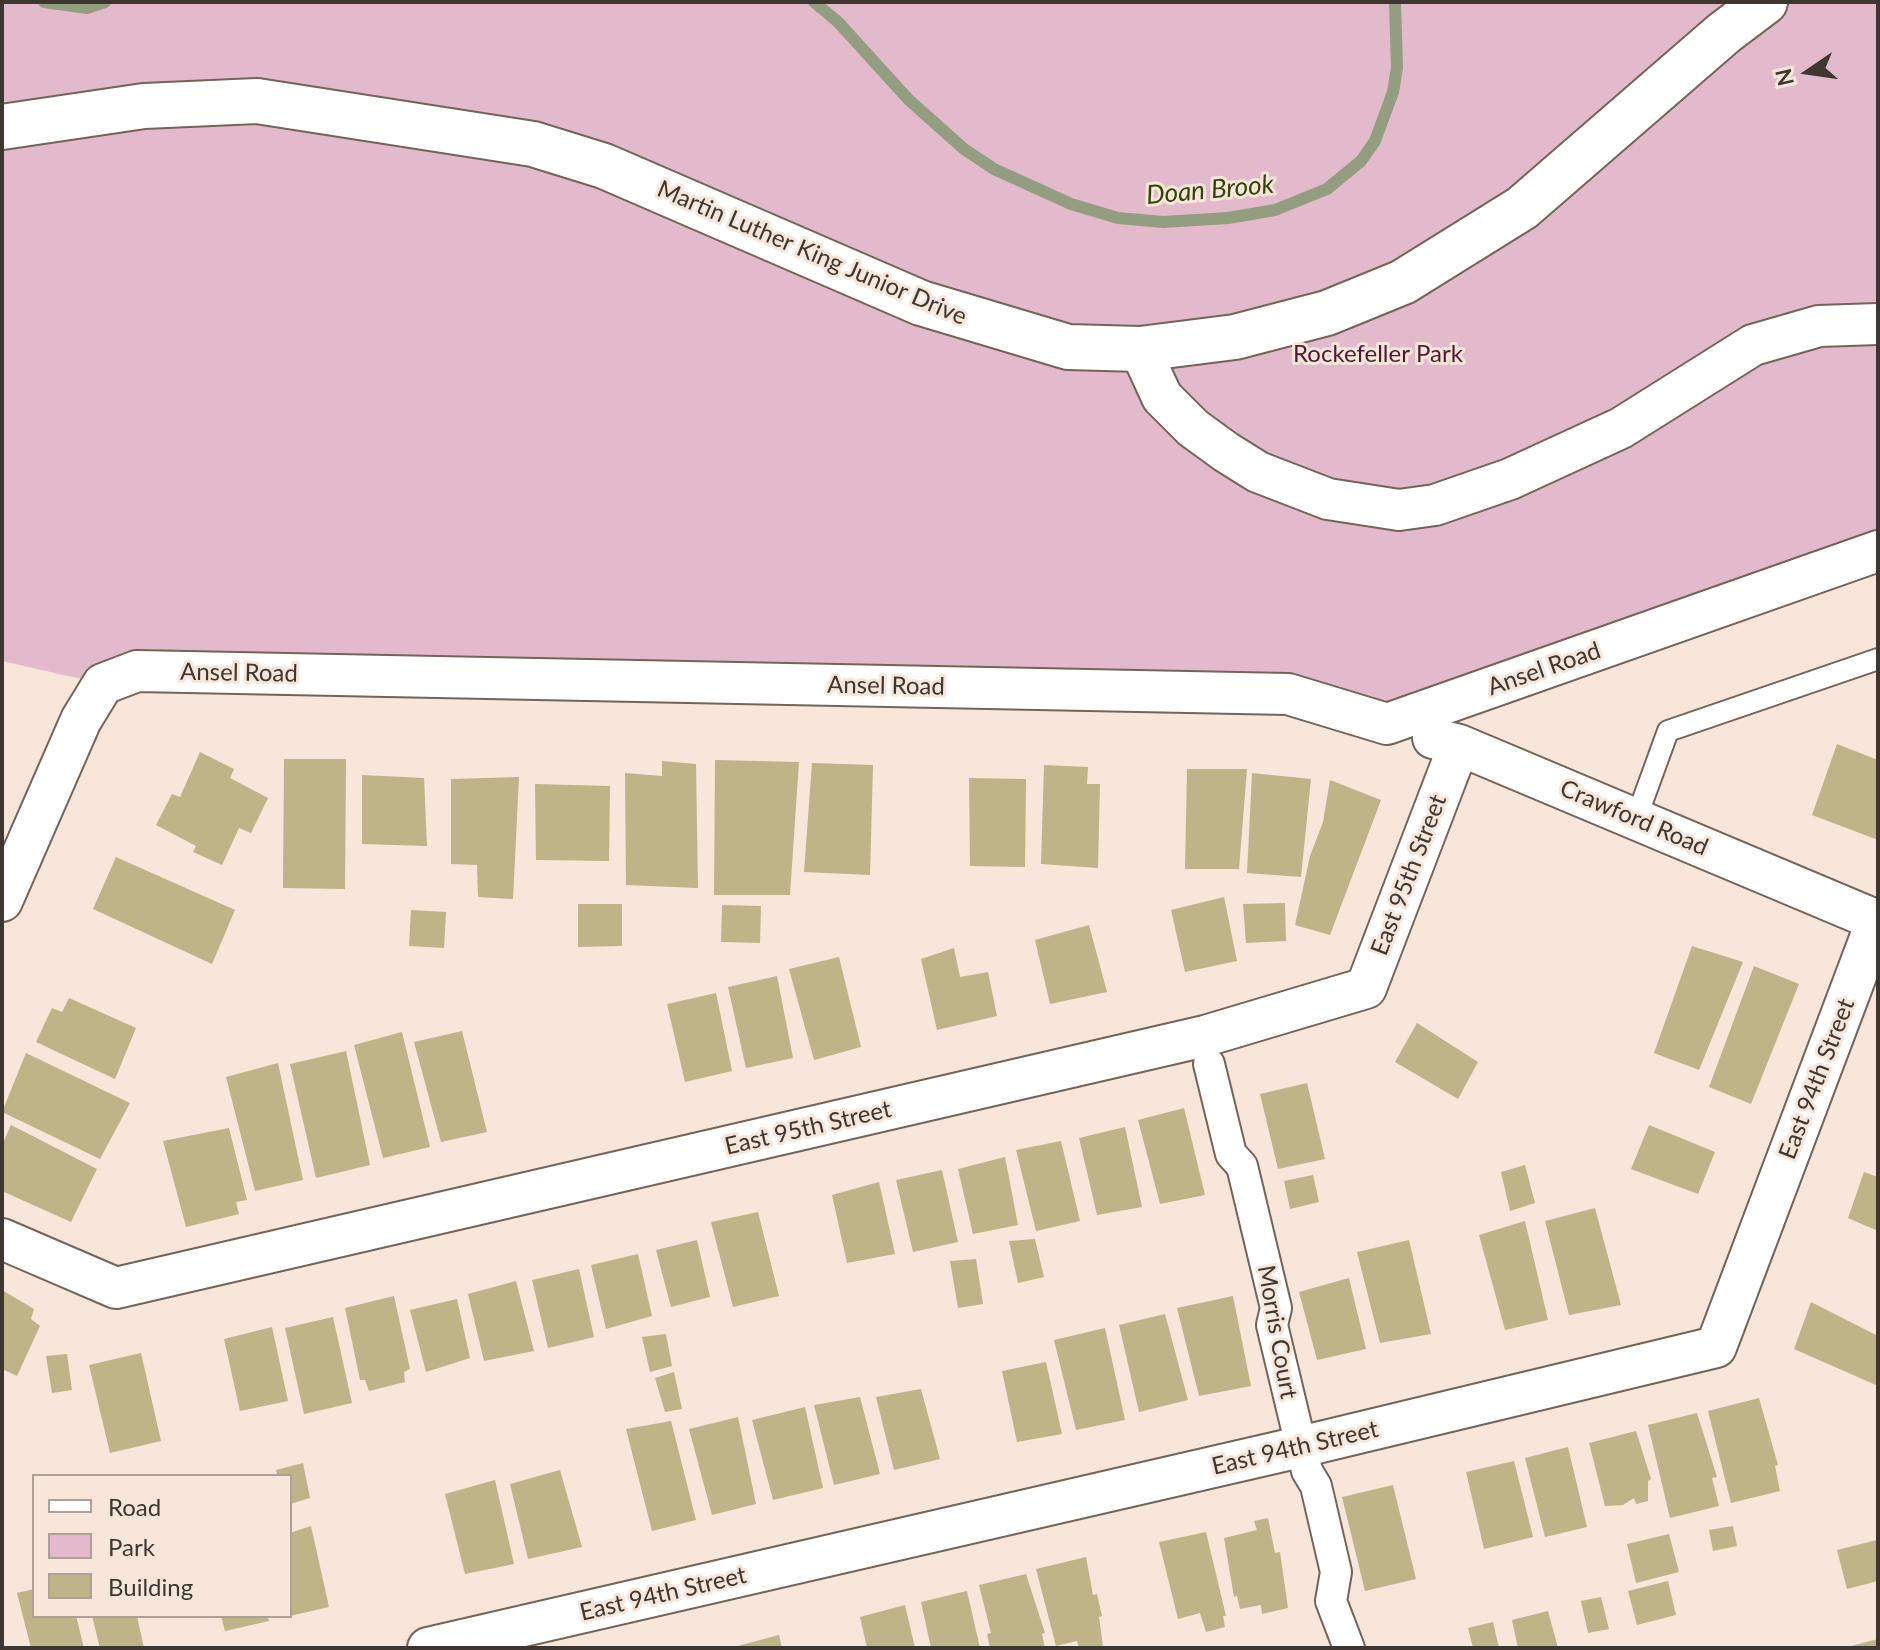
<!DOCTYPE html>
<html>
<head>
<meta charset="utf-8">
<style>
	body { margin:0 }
	#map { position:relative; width:1880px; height:1650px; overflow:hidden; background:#f7e6d9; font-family:Lato,sans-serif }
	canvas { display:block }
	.frame { position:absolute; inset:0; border:4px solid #3d3631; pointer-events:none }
	.legend { position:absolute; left:32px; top:1474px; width:260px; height:144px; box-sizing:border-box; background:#f7e6d9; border:2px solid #ada096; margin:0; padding:10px 14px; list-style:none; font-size:24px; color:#3d3631 }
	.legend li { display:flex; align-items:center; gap:16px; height:40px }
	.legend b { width:40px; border:2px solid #ada096 }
	.north { position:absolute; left:1768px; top:32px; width:80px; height:80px; -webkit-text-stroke:6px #f7e6d9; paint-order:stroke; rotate:257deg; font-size:22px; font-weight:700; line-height:32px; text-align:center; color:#3d3631 }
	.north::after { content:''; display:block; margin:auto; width:28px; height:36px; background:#3d3631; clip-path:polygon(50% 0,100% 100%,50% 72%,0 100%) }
</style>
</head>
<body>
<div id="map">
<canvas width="1880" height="1650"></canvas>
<div class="frame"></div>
<ul class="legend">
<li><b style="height:10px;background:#fff"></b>Road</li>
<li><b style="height:22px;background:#e3bacc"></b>Park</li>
<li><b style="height:22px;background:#bfb388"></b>Building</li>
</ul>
<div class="north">N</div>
</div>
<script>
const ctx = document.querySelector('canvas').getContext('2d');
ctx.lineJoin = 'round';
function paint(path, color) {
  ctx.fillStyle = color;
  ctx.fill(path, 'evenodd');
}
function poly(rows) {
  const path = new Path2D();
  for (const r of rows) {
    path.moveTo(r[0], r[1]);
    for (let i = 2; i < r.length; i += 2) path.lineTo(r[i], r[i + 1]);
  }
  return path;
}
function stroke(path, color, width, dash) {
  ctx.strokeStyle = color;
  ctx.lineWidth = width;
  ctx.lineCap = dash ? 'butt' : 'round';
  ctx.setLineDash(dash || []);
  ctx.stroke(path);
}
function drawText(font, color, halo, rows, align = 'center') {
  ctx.font = font + ' Lato,sans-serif';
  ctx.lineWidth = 6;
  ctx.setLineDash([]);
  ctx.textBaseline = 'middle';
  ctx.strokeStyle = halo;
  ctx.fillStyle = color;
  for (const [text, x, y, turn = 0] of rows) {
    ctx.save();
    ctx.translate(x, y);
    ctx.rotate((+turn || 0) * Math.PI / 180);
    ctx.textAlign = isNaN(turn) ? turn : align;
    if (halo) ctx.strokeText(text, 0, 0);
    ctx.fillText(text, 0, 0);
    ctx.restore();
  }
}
paint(poly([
	[2,2,1878,2,1878,546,1387,724,1288,694,103,684,2,661]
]), '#e3bacc');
stroke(poly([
	[44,2,87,8,105,2],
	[814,2,838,22,909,100,964,149,994,169,1071,204,1118,218,1163,222,1228,218,1275,210,1327,189,1361,161,1375,141,1393,92,1397,68,1395,2]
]), '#929e7f', 12);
paint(poly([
	[1837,744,1878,760,1878,840,1812,815],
	[200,752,234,769,230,778,268,798,251,833,239,828,222,865,193,852,196,846,156,825,172,794,180,797],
	[284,759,346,759,345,889,283,888],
	[715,760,799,762,790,895,714,895],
	[662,761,696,764,698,888,626,885,625,773,662,776],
	[812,763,873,765,870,875,804,872],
	[1044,765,1088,767,1087,784,1100,784,1098,868,1041,864],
	[1187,769,1247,769,1239,869,1185,869],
	[1252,773,1311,779,1301,877,1247,873],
	[362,775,424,778,427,846,362,844],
	[519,777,513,899,478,897,477,865,451,864,451,779],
	[969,778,1026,779,1025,867,970,866],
	[1330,780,1381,800,1330,935,1295,925,1310,856,1323,822],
	[535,784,610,786,609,861,536,860],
	[116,857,235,910,212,964,93,909],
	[1224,897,1237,961,1185,972,1171,910],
	[1285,903,1286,941,1246,943,1243,904],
	[578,904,622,904,622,946,578,947],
	[722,905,761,906,760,943,721,942],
	[411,910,446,912,444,948,409,946],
	[1089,925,1107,992,1050,1004,1035,940],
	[1692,946,1743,962,1699,1070,1654,1053],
	[954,948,960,977,988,972,997,1016,937,1030,921,959],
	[839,957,861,1047,814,1060,789,969],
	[1754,966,1799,984,1751,1104,1709,1087],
	[777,976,793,1058,746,1068,728,987],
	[716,993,732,1071,685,1082,667,1004],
	[69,998,136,1028,115,1079,36,1042,52,1008,62,1012],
	[1417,1023,1478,1062,1458,1099,1395,1062],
	[462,1031,487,1132,441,1142,414,1042],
	[402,1032,430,1147,383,1158,354,1045],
	[346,1051,370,1165,316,1178,290,1064],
	[26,1053,130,1103,100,1159,2,1112],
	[278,1063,303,1180,255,1191,226,1077],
	[1307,1083,1325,1159,1278,1169,1260,1094],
	[1184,1108,1205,1195,1160,1204,1138,1120],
	[11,1125,97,1169,71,1222,2,1191,2,1145],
	[1649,1125,1715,1152,1698,1194,1631,1169],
	[1125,1127,1142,1207,1097,1215,1079,1138],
	[229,1128,247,1200,236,1202,239,1214,186,1227,163,1141],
	[1061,1141,1080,1221,1036,1231,1016,1150],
	[1005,1157,1018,1225,973,1234,958,1169],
	[1525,1165,1535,1203,1510,1211,1501,1172],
	[942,1170,958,1242,913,1252,896,1180],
	[1864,1172,1878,1177,1878,1231,1848,1218],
	[1313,1175,1319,1202,1290,1209,1284,1181],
	[879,1182,895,1254,847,1263,832,1195],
	[1595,1208,1621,1305,1569,1315,1545,1221],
	[758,1212,779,1296,733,1307,711,1222],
	[1525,1221,1548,1320,1505,1330,1479,1235],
	[1035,1239,1044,1277,1018,1283,1009,1241],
	[697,1240,710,1297,671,1307,656,1250],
	[1409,1240,1431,1334,1380,1343,1357,1252],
	[638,1254,652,1316,606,1329,591,1265],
	[976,1259,983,1304,958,1308,950,1261],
	[579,1269,594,1337,548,1348,532,1280],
	[1349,1278,1366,1349,1317,1360,1299,1292],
	[516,1281,534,1351,484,1361,468,1294],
	[2,1290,34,1309,31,1319,40,1326,17,1376,2,1369],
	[394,1296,410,1369,404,1372,405,1382,369,1391,365,1380,360,1380,345,1308],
	[1233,1296,1251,1386,1199,1396,1177,1308],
	[457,1299,470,1358,426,1372,410,1310],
	[1811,1302,1878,1336,1878,1386,1794,1349],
	[1165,1314,1188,1400,1139,1412,1119,1325],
	[333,1317,352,1403,304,1414,285,1328],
	[272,1327,288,1401,240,1411,224,1339],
	[1105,1328,1125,1420,1076,1430,1054,1340],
	[666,1334,672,1366,650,1372,642,1337],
	[141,1353,161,1441,110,1453,89,1365],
	[67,1354,72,1390,52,1393,46,1356],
	[1046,1362,1062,1434,1017,1442,1002,1371],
	[674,1372,682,1409,665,1412,655,1378],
	[921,1389,940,1459,894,1470,876,1397],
	[860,1397,880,1474,834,1485,814,1405],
	[1759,1398,1778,1465,1775,1466,1780,1491,1731,1503,1708,1411],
	[805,1407,823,1488,773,1500,752,1420],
	[1697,1413,1717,1477,1712,1478,1719,1506,1670,1518,1648,1425],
	[738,1417,756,1504,712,1515,689,1429],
	[671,1421,696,1520,652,1531,626,1429],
	[1636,1431,1651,1479,1648,1481,1648,1501,1636,1504,1634,1498,1623,1505,1605,1506,1589,1443],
	[1568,1447,1587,1527,1545,1537,1525,1458],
	[1514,1461,1533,1537,1484,1549,1466,1472],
	[303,1463,310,1498,290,1504,290,1476,278,1476,276,1470],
	[560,1470,582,1547,528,1559,510,1484],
	[495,1480,514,1564,465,1574,445,1494],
	[1393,1485,1416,1579,1365,1591,1342,1497],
	[1268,1518,1275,1553,1280,1552,1288,1608,1262,1614,1261,1605,1240,1609,1237,1596,1234,1597,1224,1538,1257,1530,1254,1521],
	[311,1526,329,1607,290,1616,290,1533],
	[1733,1526,1737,1546,1713,1551,1709,1530],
	[1206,1532,1226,1616,1223,1616,1225,1627,1206,1632,1200,1613,1178,1619,1159,1542],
	[1669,1534,1679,1572,1636,1583,1627,1544],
	[1877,1540,1878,1581,1847,1589,1837,1550],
	[1086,1557,1093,1595,1097,1594,1102,1616,1099,1617,1103,1646,1079,1648,1077,1641,1056,1646,1036,1569],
	[1026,1574,1045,1633,1042,1634,1045,1648,990,1648,987,1634,991,1633,979,1585],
	[1668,1581,1676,1615,1637,1625,1628,1591],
	[34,1589,34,1616,76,1616,84,1648,31,1648,17,1593],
	[967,1591,980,1648,931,1648,921,1602],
	[1601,1597,1609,1629,1588,1633,1581,1601],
	[905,1605,915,1648,867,1648,860,1617],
	[1548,1611,1558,1648,1518,1648,1512,1620],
	[92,1616,137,1616,144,1648,100,1648],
	[221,1616,267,1616,269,1621,225,1631],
	[1493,1622,1499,1648,1473,1648,1468,1628],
	[779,1635,782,1648,734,1648,734,1647],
	[1878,1639,1878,1648,1847,1648,1847,1647]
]), '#bfb388');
const service = poly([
	[1636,819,1668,731,1878,659]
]);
const pedestrian = poly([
	[1209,1064,1231,1154,1242,1166,1276,1308,1272,1325,1307,1471,1316,1486,1336,1572,1331,1601,1349,1648]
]);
const minor = poly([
	[1140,349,1162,397,1193,428,1226,452,1258,472,1328,499,1399,510,1435,505,1510,479,1621,428,1753,345,1819,326,1878,324],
	[1433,738,1459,745,1878,921],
	[2,901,81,720,103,684,137,671,1288,694,1387,724,1878,551],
	[2,1239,116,1288,1205,1036,1366,988,1459,745],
	[428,1648,1300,1447,1716,1347,1877,920]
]);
const secondary = poly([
	[2,127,144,106,257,101,533,144,604,166,921,303,1068,347,1140,349,1235,337,1327,313,1403,282,1522,208,1724,33,1765,2]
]);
stroke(service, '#736459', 24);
stroke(pedestrian, '#736459', 34);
stroke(minor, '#736459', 44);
stroke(secondary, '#736459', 48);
stroke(service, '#fff', 20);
stroke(pedestrian, '#fff', 30);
stroke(minor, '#fff', 40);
stroke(secondary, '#fff', 44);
drawText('24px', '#3d3631', '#f7e6d9', [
	["Martin Luther King Junior Drive",812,253,23],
	["Ansel Road",1544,669,-19],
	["Ansel Road",239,673,1],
	["Ansel Road",886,686,1],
	["Crawford Road",1634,818,23],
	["East 95th Street",1409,875,-69],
	["East 94th Street",1817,1079,-69],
	["East 95th Street",808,1128,-13],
	["Morris Court",1277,1332,80],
	["East 94th Street",1295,1448,-13],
	["East 94th Street",663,1594,-13]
]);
drawText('24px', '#4e1836', '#f7e6d9', [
	["Rockefeller Park",1378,354]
]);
drawText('italic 26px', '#304606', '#f7e6d9', [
	["Doan Brook",1210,190,-5]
]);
</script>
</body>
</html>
